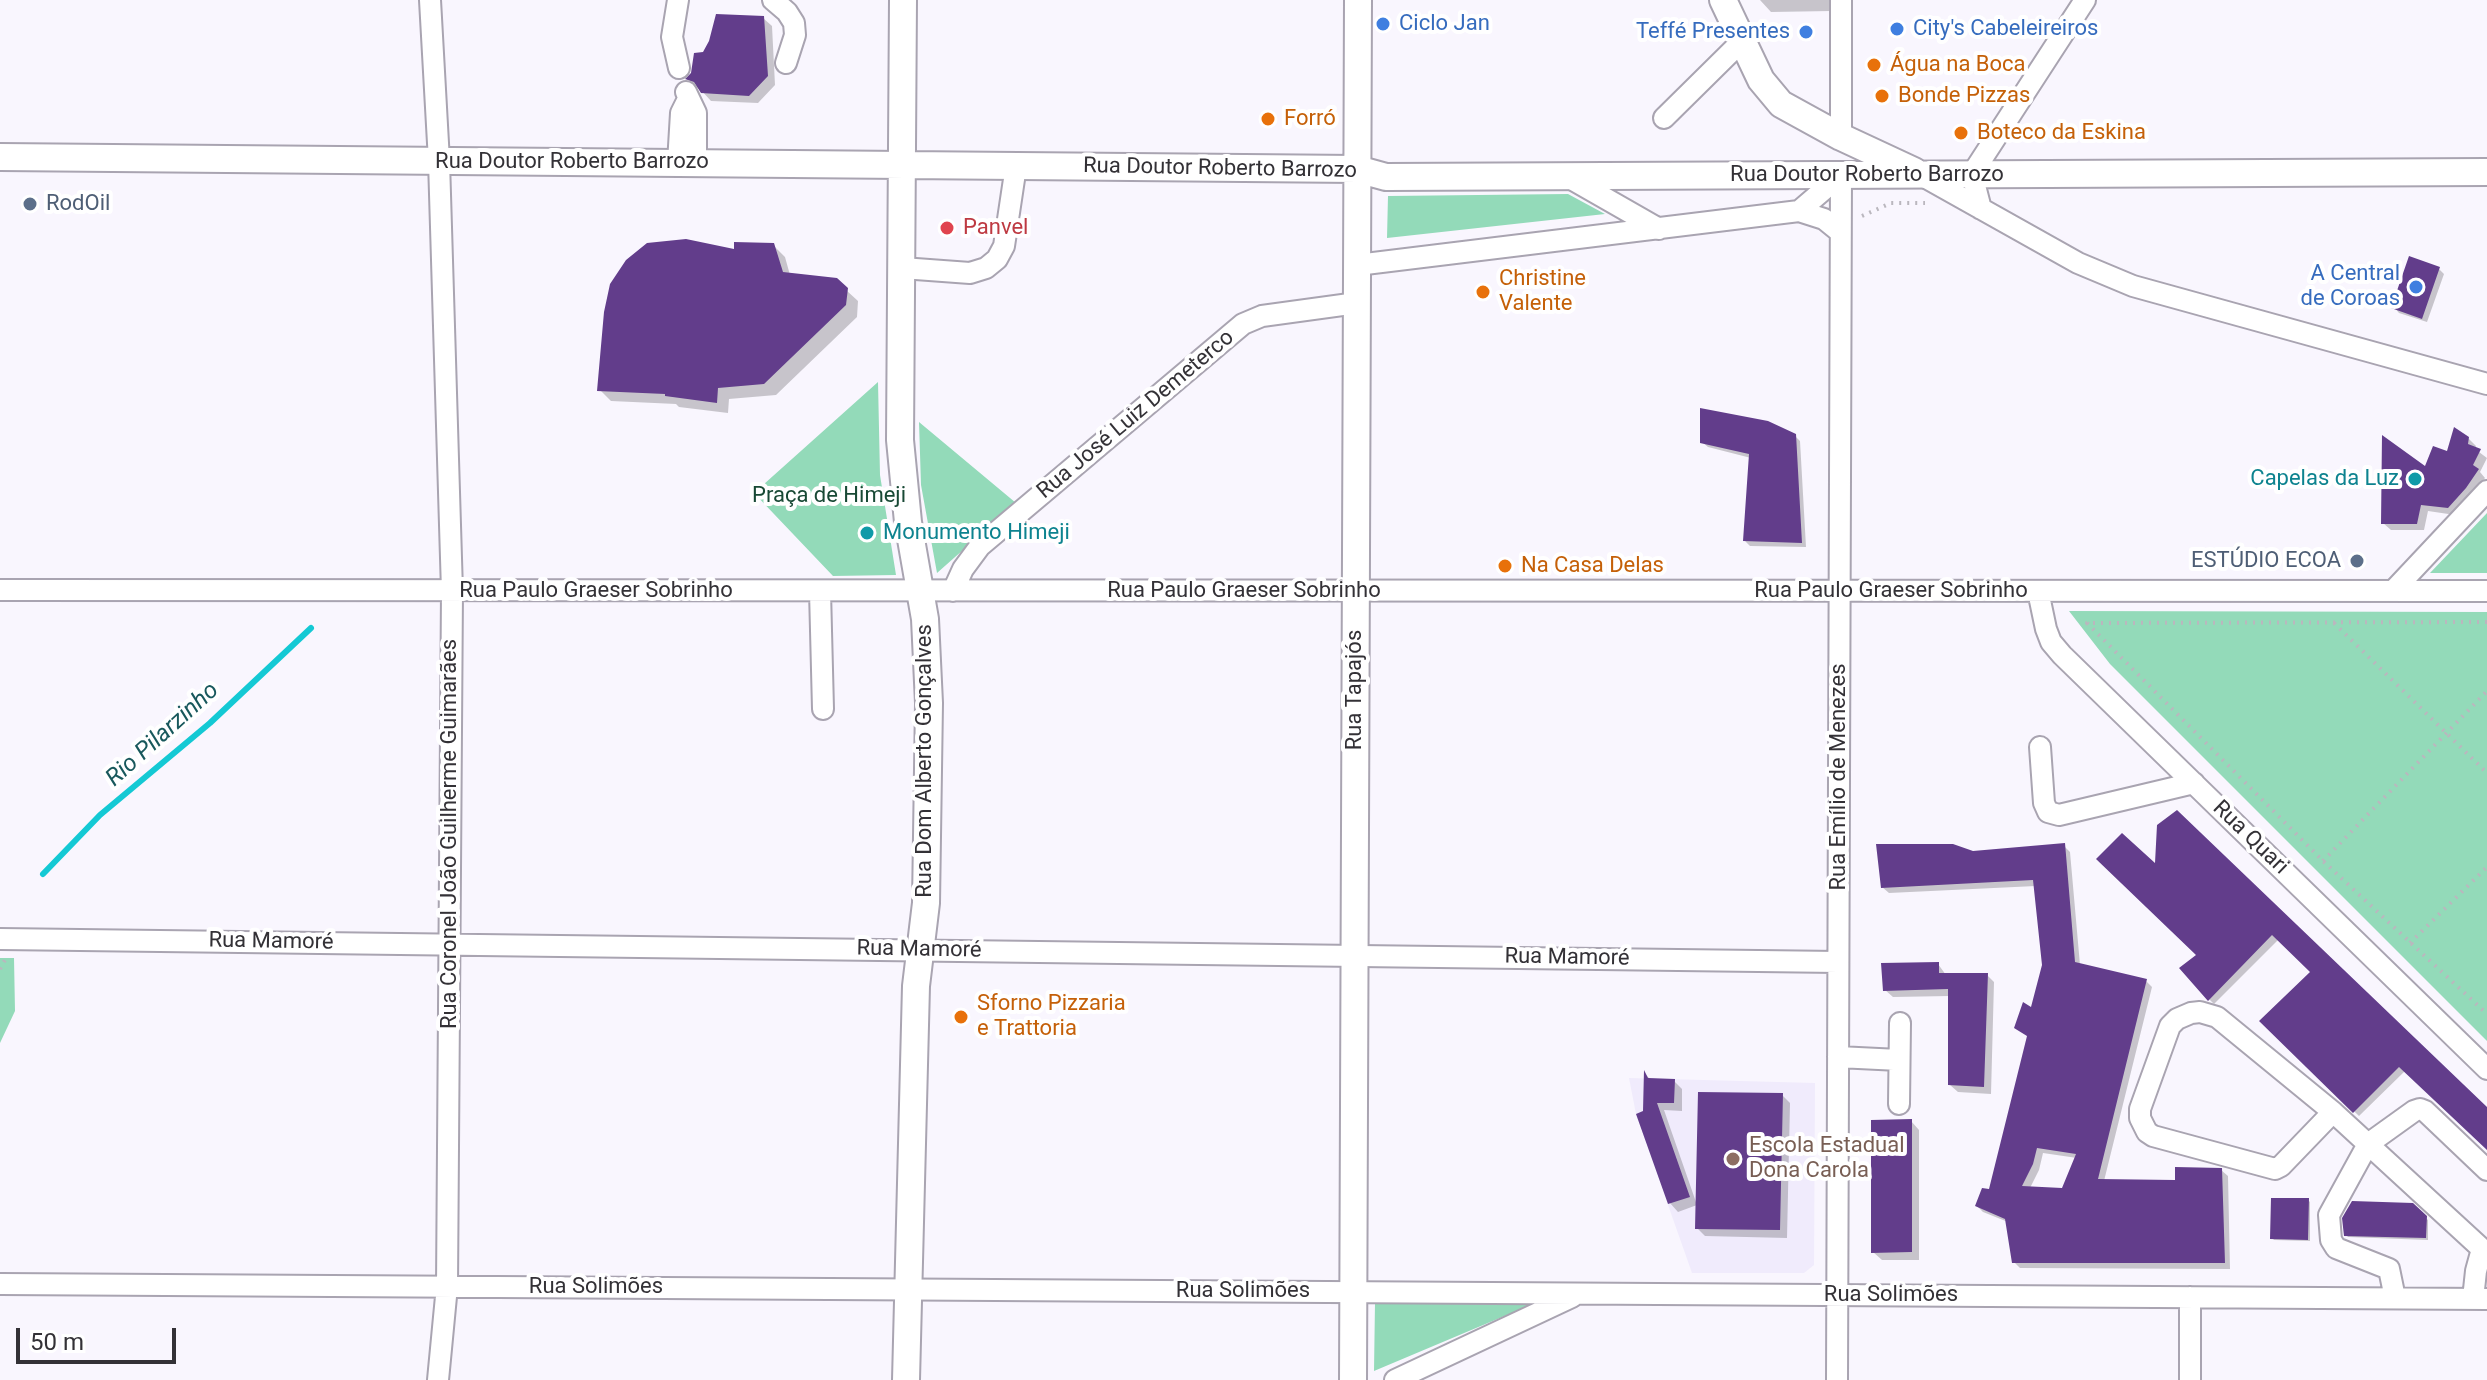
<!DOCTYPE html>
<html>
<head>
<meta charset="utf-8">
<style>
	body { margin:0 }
	#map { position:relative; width:2487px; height:1380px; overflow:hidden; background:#f9f6fe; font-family:Roboto,sans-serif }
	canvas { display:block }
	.scale { position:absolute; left:16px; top:1328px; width:160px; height:36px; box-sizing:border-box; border:4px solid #333136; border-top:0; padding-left:10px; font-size:24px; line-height:28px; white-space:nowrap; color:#333136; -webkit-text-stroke:6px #fff; paint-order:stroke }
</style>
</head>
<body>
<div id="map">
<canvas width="2487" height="1380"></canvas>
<div class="scale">50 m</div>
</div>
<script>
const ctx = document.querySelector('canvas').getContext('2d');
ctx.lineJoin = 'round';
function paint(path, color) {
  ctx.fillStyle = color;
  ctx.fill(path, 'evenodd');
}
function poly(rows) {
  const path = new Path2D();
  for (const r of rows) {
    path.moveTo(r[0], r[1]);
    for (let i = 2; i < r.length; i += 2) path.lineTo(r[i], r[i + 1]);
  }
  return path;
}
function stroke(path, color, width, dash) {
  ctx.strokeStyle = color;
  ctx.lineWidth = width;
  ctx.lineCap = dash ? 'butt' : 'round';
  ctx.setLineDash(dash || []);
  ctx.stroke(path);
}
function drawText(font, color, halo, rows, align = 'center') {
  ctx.font = font + ' Roboto,sans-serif';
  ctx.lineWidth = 8;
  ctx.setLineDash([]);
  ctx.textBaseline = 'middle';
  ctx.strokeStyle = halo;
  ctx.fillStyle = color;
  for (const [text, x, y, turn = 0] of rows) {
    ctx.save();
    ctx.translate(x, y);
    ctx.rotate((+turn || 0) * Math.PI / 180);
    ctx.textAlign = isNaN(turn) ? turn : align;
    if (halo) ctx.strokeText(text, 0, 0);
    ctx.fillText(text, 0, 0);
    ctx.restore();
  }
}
paint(poly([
	[1629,1078,1815,1083,1814,1265,1804,1273,1692,1273,1636,1114]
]), '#f0ebfc');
paint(poly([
	[1568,194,1605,214,1387,238,1388,196],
	[878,382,880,475,896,575,833,576,754,493],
	[919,422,1016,503,937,573,921,485],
	[2487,513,2487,573,2430,573],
	[2069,611,2487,612,2487,1041,2110,664],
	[0,958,14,958,15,1011,0,1043],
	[1375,1303,1533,1304,1374,1371]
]), '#93dab9');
paint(poly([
	[1760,0,1832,0,1832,11,1771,12],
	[763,18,772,26,775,85,758,103,711,101,700,89,695,87,687,79,704,54],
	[773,245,785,257,790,275,846,290,858,301,857,317,776,395,729,399,728,413,679,407,676,404,611,401,600,390,736,251],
	[2439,269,2444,274,2427,322,2399,313,2394,307],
	[1795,436,1800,441,1806,547,1750,546,1745,541,1751,458,1708,447,1702,442],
	[2468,438,2476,446,2475,449,2487,458,2480,472,2485,478,2455,515,2428,511,2424,530,2391,530,2383,523,2426,469],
	[2159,826,2487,1109,2487,1147,2405,1071,2359,1116,2261,1021,2313,972,2279,939,2214,1004,2209,999,2199,956,2157,868],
	[2064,846,2070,852,2080,965,2146,981,2152,987,2104,1181,2177,1182,2221,1170,2228,1176,2230,1269,2020,1268,2014,1262,2008,1222,1983,1212,1977,1206,1990,1191,2029,1037,2016,1028,2032,1010,2044,965,2036,886,1889,893,1882,887,1973,853],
	[2043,1153,2077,1158,2064,1190,2030,1188,2039,1170],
	[1938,964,1946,975,1987,975,1994,982,1991,1094,1958,1092,1950,1085,1950,996,1893,997,1885,990],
	[1646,1075,1651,1080,1674,1081,1682,1089,1682,1111,1664,1110,1697,1205,1678,1212,1670,1203,1645,1113],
	[1782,1095,1790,1103,1787,1238,1705,1236,1697,1228],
	[1911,1121,1919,1130,1919,1260,1882,1260,1873,1252],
	[2308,1200,2310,1202,2310,1241,2274,1240,2272,1238],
	[2412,1205,2428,1220,2428,1240,2348,1237,2346,1235]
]), '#0003');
stroke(poly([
	[43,874,100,815,210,723,311,628]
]), '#14c9d4', 6);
paint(poly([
	[716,14,764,16,768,76,749,96,701,93,694,82,685,79,691,73,694,53,703,52,709,41],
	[686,239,734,249,734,242,774,243,783,272,837,278,848,288,846,305,764,384,718,388,717,403,665,396,665,394,597,391,604,312,610,284,626,260,647,243],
	[2409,256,2440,267,2422,319,2391,308],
	[1700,408,1768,421,1796,434,1802,543,1743,541,1749,454,1700,443],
	[2454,427,2469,437,2468,444,2481,449,2473,465,2479,469,2466,488,2448,508,2421,505,2417,524,2381,524,2382,435,2425,466,2433,446,2447,451],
	[2177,810,2487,1107,2487,1150,2399,1067,2353,1113,2259,1021,2310,972,2272,935,2208,1001,2179,968,2196,955,2096,859,2122,833,2155,863,2157,825],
	[2065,843,2075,962,2147,979,2098,1179,2175,1180,2175,1167,2222,1168,2225,1263,2012,1263,2005,1219,1975,1206,1982,1188,1989,1189,2027,1036,2014,1028,2023,1002,2031,1007,2042,965,2033,880,1881,888,1876,844,1953,844,1973,851],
	[2037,1148,2076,1154,2062,1188,2022,1186,2033,1164],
	[1939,962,1939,973,1988,973,1984,1087,1948,1085,1948,989,1883,991,1881,963],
	[1644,1070,1648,1078,1675,1079,1674,1103,1657,1103,1690,1197,1668,1204,1636,1114,1643,1111],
	[1698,1092,1783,1093,1780,1230,1695,1229],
	[1912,1119,1912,1252,1871,1253,1871,1120],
	[2271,1198,2309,1198,2308,1240,2270,1239],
	[2352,1201,2413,1203,2427,1216,2426,1238,2344,1236,2342,1218]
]), '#623d8b');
const minor = poly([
	[430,0,439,161,452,591,447,1286,438,1380],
	[678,0,672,37,679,68],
	[773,0,787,12,794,23,795,35,786,63],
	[686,92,696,113,696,163],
	[1664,118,1742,41],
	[1841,137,1841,0],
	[678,163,681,113,688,99],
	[1921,175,2078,263,2133,286,2487,384],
	[1568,177,1659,229],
	[1981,209,1972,174,2085,0],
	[1799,211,1841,175],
	[1357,265,1799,211,1824,219,1840,232],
	[902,268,970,273,986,268,997,259,1004,246,1016,166],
	[0,590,2487,591],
	[820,591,823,709],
	[953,591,963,569,980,546,1243,324,1262,316,1357,303],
	[2038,591,2046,629,2051,642,2062,655,2487,1069],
	[2393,591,2487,491],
	[2040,747,2044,803,2048,812,2059,815,2194,783],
	[0,939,1838,962],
	[1838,1057,1899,1060],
	[1899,1104,1900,1023],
	[2333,1112,2281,1166,2275,1169,2153,1136,2147,1132,2140,1118,2140,1109,2170,1026,2177,1019,2191,1013,2200,1012,2217,1017,2333,1112,2482,1249,2476,1271,2473,1299],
	[0,1284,2487,1299],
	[2395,1298,2389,1269,2336,1248,2331,1240,2329,1215,2368,1144,2414,1111,2420,1109,2425,1111,2487,1170],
	[1395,1380,1572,1297],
	[1837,1380,1841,175],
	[2190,1380,2190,1297]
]);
const major = poly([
	[903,0,900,440,908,522,925,619,929,703,926,903,916,986,906,1380],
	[1723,0,1761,80,1781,104,1841,137,1914,171],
	[0,157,1357,169,1386,177,2487,172],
	[1353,1380,1358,0]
]);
stroke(minor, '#a9a4b1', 24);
stroke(major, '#a9a4b1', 30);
stroke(poly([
	[1862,216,1891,203,1925,203],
	[2487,622,2087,623,2323,861,2487,1014],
	[2334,623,2487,773],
	[2323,861,2487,691],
	[2410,943,2487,867],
	[0,969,6,958]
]), '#bab7be', 4, [2, 6]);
stroke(minor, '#fff', 20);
stroke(major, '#fff', 26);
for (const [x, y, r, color] of [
	[1383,24,8,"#3f7fe0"],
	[1897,29,8,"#3f7fe0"],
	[1806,32,8,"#3f7fe0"],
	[1874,65,8,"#e8710a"],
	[1882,96,8,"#e8710a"],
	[1268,119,8,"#e8710a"],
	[1961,133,8,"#e8710a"],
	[30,204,8,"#5c6f8a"],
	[947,228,8,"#e0444e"],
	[2416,287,8,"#3f7fe0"],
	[1483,292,8,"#e8710a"],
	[2415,479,8,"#0f9aa8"],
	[867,533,8,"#0f9aa8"],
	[2357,561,8,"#5c6f8a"],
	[1505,566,8,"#e8710a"],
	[961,1017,8,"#e8710a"],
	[1733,1159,8,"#8d6e63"]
]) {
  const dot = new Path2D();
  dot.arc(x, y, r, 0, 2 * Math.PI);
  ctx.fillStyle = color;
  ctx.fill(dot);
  stroke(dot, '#fff', 3);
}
drawText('22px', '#366cbe', '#fff', [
	["Ciclo Jan",1399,24],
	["City's Cabeleireiros",1913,29],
	["Teffé Presentes",1790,32,"right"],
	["A Central",2400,274,"right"],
	["de Coroas",2400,299,"right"]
], 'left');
drawText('22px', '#c56008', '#fff', [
	["Água na Boca",1890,65],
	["Bonde Pizzas",1898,96],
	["Forró",1284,119],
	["Boteco da Eskina",1977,133],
	["Christine",1499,279],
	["Valente",1499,304],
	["Na Casa Delas",1521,566],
	["Sforno Pizzaria",977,1004],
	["e Trattoria",977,1029]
], 'left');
drawText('22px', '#333136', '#fff', [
	["Rua Doutor Roberto Barrozo",572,162],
	["Rua Doutor Roberto Barrozo",1220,169,1],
	["Rua Doutor Roberto Barrozo",1867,175],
	["Rua José Luiz Demeterco",1136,415,-40],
	["Rua Paulo Graeser Sobrinho",596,591],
	["Rua Paulo Graeser Sobrinho",1244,591],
	["Rua Paulo Graeser Sobrinho",1891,591],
	["Rua Tapajós",1355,690,-90],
	["Rua Dom Alberto Gonçalves",925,761,-90],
	["Rua Emílio de Menezes",1839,777,-90],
	["Rua Coronel João Guilherme Guimarães",450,834,-90],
	["Rua Quari",2250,838,44],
	["Rua Mamoré",271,942,1],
	["Rua Mamoré",919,950,1],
	["Rua Mamoré",1567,958,1],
	["Rua Solimões",596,1287],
	["Rua Solimões",1243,1291],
	["Rua Solimões",1891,1295]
]);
drawText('22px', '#4e5e75', '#fff', [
	["RodOil",46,204],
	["ESTÚDIO ECOA",2341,561,"right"]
], 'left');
drawText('22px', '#be3a42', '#fff', [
	["Panvel",963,228]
], 'left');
drawText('22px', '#0d838f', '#fff', [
	["Capelas da Luz",2399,479],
	["Monumento Himeji",883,533,"left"]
], 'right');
drawText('22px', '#184935', '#fff', [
	["Praça de Himeji",829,496]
]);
drawText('22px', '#785e54', '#fff', [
	["Escola Estadual",1749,1146],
	["Dona Carola",1749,1171]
], 'left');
drawText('italic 24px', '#18585c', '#fff', [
	["Rio Pilarzinho",163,735,-42]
]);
</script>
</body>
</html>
